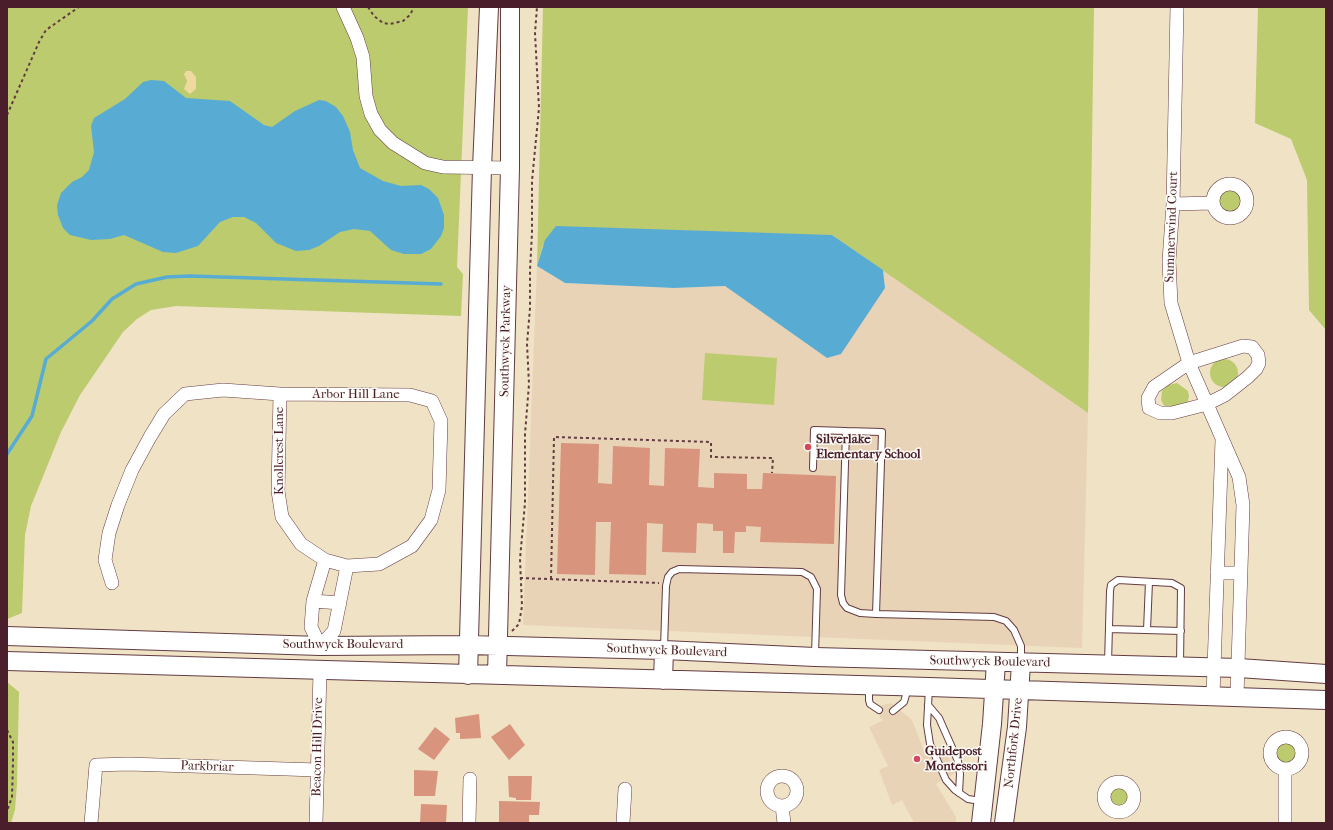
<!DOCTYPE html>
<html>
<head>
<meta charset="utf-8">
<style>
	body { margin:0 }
	#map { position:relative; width:1333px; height:830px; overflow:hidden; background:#f0e2c4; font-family:"IM FELL French Canon",serif }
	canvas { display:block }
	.frame { position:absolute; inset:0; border:8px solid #4a1f2b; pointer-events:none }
</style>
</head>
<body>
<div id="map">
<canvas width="1333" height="830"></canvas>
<div class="frame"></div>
</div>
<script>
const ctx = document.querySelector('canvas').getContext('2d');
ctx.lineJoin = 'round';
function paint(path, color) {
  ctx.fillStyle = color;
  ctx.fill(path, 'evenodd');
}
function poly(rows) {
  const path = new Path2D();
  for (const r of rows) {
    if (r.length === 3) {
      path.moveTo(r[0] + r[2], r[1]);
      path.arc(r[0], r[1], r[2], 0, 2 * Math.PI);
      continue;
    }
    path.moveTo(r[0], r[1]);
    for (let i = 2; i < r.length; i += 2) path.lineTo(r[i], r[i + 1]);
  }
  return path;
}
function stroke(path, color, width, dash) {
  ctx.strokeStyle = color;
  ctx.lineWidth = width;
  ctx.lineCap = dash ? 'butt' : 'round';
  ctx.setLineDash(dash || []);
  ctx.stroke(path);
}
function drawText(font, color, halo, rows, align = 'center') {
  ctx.font = font + ' "IM FELL French Canon",serif';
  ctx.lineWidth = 3;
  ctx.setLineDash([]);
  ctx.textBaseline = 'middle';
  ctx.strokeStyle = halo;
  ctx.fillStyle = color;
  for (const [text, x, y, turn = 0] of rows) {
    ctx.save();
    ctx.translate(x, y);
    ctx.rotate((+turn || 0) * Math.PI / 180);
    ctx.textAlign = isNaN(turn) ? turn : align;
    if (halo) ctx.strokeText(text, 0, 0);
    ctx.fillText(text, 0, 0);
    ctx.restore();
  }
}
paint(poly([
	[537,266,565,283,674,288,725,286,827,358,885,288,883,270,1088,413,1082,648,523,625],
	[891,703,912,720,925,753,943,745,955,773,936,784,956,817,956,823,914,823,902,800,892,805,879,770,888,766,869,727,884,720,880,718,879,706]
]), '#e9d3b7');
paint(poly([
	[7,7,468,7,457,267,463,274,461,316,176,306,151,310,137,319,123,332,80,395,61,432,31,506,25,535,22,613,7,619],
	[543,7,1094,7,1088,413,832,235,543,245,537,266],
	[1258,7,1326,7,1326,330,1309,310,1307,180,1291,139,1255,123],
	[1228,200,14],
	[705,353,777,358,774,405,702,400],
	[1224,373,14],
	[1177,383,1188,391,1189,396,1187,405,1166,409,1161,400,1162,391,1168,385],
	[7,682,19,692,17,784,15,810,11,823,7,823],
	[1285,755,14],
	[1116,793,14]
]), '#bbcb6e');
paint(poly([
	[186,71,191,71,196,77,196,89,190,94,184,89,187,81,184,74]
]), '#eeda9e');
paint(poly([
	[151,80,164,81,186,98,230,101,264,125,272,127,295,111,319,100,326,101,336,107,343,116,350,132,353,150,360,168,383,181,401,186,421,185,429,189,438,198,444,215,444,228,441,236,431,249,421,254,404,254,391,250,370,231,354,229,340,232,319,246,309,250,296,251,276,243,256,223,244,217,233,217,220,222,198,246,176,253,163,252,124,235,110,239,91,240,70,235,63,228,58,215,57,205,61,193,72,182,82,177,89,170,94,152,91,126,94,118,125,99,143,82],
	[556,226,832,235,883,270,885,288,841,354,827,358,725,286,674,288,565,283,537,266,545,240]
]), '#58acd4');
stroke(poly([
	[7,454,32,416,46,359,92,321,112,299,136,284,167,277,190,276,441,284]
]), '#58acd4', 3.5);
paint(poly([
	[561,443,599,444,598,483,612,484,613,446,650,448,649,485,664,486,665,448,700,449,698,487,714,488,714,473,747,474,747,489,762,489,763,473,836,476,834,544,760,542,761,527,746,526,746,532,735,532,734,553,723,553,723,531,713,531,713,524,697,523,696,553,662,552,663,524,647,523,646,575,609,574,611,522,596,522,595,575,557,574],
	[479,714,481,738,460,739,460,733,456,733,455,718],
	[510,724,525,745,509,760,491,737],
	[435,727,450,739,434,760,418,749],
	[414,770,438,771,435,796,414,796],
	[508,776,532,776,531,800,516,800,516,798,509,797],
	[499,801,540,802,539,815,529,815,529,823,499,823],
	[421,804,447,805,446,823,420,823]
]), '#d8947c');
const lane = poly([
	[813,468,814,430,846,431],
	[876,614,882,432,846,431,841,595,843,603,847,608,860,613,876,614,994,617,1006,621,1014,630,1021,646,1021,660],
	[1109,629,1181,631],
	[1147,630,1149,582],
	[664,648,666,586,668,577,672,572,679,569,802,572,811,577,817,589,815,655],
	[1108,663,1110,591,1111,585,1118,580,1172,583,1181,588,1180,665],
	[869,687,869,700,870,704,879,710],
	[929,688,927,725,930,744,946,780,955,790,968,799,981,801],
	[928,705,939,718,958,761,960,774,959,793],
	[893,711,904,702,908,688]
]);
const street = poly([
	[343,7,357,38,363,57,366,96,371,114,380,130,393,143,425,163,443,167,510,168],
	[1177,7,1173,204,1169,261,1171,303,1189,363,1239,477,1243,505,1237,696],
	[1230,201,17],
	[1173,204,1213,203],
	[1243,346,1252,347,1258,355,1259,363,1256,369,1248,377,1225,395,1207,404,1172,413,1160,413,1149,408,1148,398,1154,387,1189,363,1243,346],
	[325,560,313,601,311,627,320,646,334,631,347,566],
	[1217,573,1241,573],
	[112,583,105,560,109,533,118,505,132,470,150,437,164,414,185,394,223,390,280,394,410,395,432,401,441,421,439,490,431,520,412,546,379,564,347,566,325,560,301,544,282,517,278,491,280,394],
	[313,601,340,603],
	[1213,696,1222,440],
	[1286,753,16],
	[1285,770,1285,823],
	[782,791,15],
	[1119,797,15],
	[782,806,784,823],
	[91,823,96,765,128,764,318,770],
	[316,823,320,671],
	[469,823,470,779],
	[623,823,625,789]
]);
const secondary = poly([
	[7,636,320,646,469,645,664,650,815,657,1239,668,1326,674],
	[7,661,929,687,1326,700],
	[468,675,482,168,489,7],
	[497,675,510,168,510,7],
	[663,680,664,650],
	[981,823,992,724,996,662],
	[1004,823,1017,727,1021,663]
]);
stroke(lane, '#633c42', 8);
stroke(street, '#633c42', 14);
stroke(secondary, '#633c42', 20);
stroke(poly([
	[252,7,260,7],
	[368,7,374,16,383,23,390,24,403,21,410,15,414,7],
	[7,115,39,42,46,30,79,7],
	[520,578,659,583],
	[551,579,554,437,711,442,711,457,773,458,772,473],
	[512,631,519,624,522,606,520,559,525,503,525,434,529,384,527,344,530,308,530,270,532,233,532,181,539,108,535,33,537,7],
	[7,730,13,742,13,763,12,797,7,811]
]), '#633c42', 2, [3, 3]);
stroke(lane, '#fff', 6);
stroke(street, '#fff', 13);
stroke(secondary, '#fff', 18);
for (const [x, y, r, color] of [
	[808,447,4,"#d1495b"],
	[917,759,4,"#d1495b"]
]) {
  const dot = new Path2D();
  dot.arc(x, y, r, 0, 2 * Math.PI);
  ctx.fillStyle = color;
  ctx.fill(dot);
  stroke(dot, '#fdfcf7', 1.5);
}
drawText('13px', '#4a1f2b', '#fdfcf7', [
	["Summerwind Court",1172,227,-88],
	["Southwyck Parkway",506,341,-89],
	["Arbor Hill Lane",356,395],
	["Knollcrest Lane",280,451,-90],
	["Southwyck Boulevard",343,645],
	["Southwyck Boulevard",667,651,2],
	["Southwyck Boulevard",990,662,1],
	["Northfork Drive",1014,743,-84],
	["Beacon Hill Drive",318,747,-89],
	["Parkbriar",207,767,2]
]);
drawText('bold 13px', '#4a1f2b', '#fdfcf7', [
	["Silverlake",816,440],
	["Elementary School",816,455],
	["Guidepost",925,752],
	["Montessori",925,767]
], 'left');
</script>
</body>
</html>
